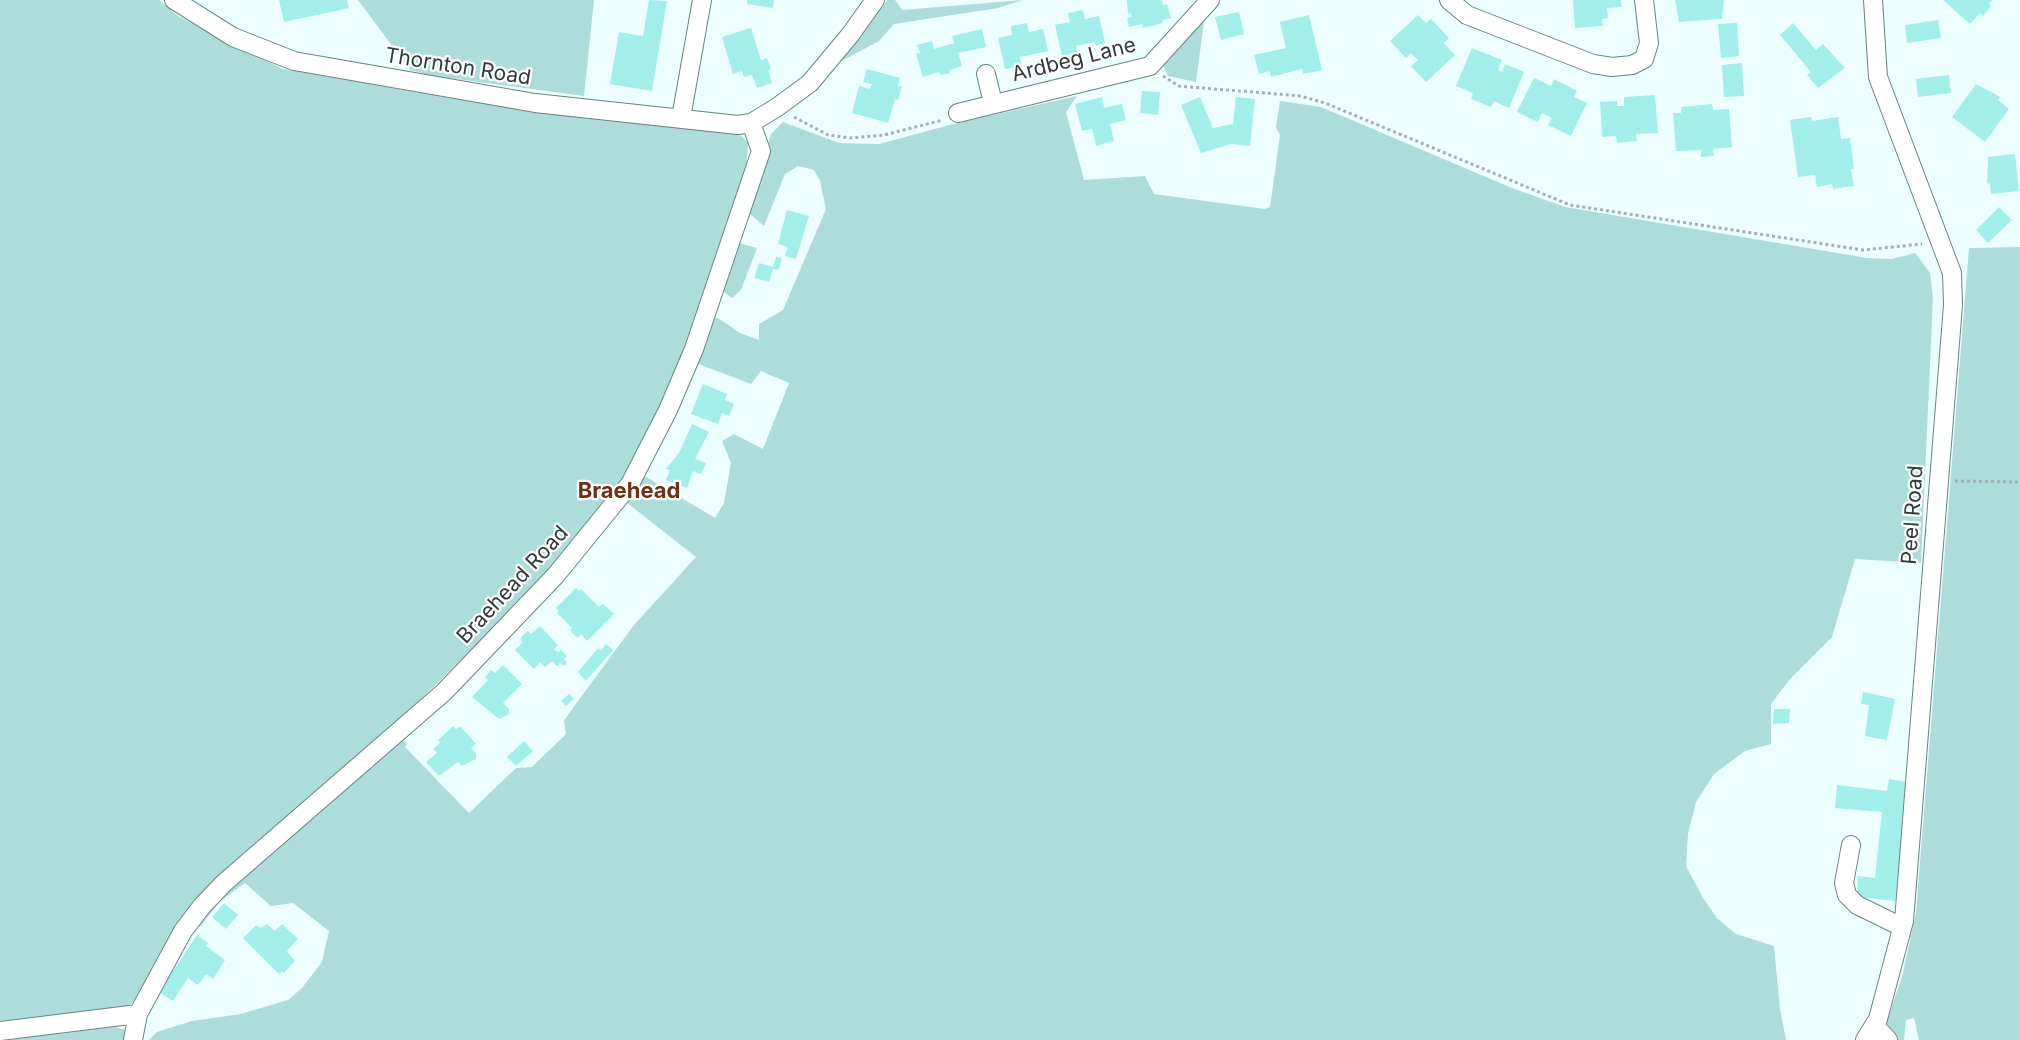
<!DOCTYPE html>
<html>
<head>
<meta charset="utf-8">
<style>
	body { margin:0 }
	canvas { display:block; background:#ecfefd }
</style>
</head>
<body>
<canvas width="2020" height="1040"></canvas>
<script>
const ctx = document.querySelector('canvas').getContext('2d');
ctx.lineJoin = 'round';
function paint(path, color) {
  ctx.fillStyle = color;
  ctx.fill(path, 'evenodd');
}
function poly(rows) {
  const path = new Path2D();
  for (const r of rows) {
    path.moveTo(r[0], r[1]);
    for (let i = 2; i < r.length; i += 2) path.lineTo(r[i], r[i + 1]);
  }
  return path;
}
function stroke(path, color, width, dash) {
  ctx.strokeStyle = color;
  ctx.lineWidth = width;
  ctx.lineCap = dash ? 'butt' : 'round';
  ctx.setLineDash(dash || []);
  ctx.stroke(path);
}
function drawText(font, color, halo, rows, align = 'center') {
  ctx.font = font + ' Inter,sans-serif';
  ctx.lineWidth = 4.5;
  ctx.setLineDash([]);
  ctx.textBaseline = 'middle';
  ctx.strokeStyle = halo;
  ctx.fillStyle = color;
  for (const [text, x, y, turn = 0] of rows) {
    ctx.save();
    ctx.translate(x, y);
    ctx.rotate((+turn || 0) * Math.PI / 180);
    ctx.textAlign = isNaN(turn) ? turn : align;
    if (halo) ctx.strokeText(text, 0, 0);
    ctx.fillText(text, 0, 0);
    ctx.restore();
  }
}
paint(poly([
	[0,0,159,0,178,16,283,69,462,100,740,135,748,143,746,169,702,315,625,483,542,580,421,699,208,888,179,925,133,1002,126,1007,0,1021],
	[358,0,594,0,584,96,434,76,410,70],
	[888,0,895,0,902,10,1023,0,998,8,894,24,879,41,834,65],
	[1213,8,1204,21,1196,82,1168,76,1163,65],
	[1077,96,1066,112,1084,180,1145,176,1154,194,1265,209,1270,207,1280,135,1276,127,1280,101,1321,107,1512,188,1565,207,1867,258,1892,259,1915,253,1930,273,1933,298,1921,563,1855,559,1832,637,1790,679,1771,704,1771,744,1745,751,1714,774,1696,802,1688,834,1686,866,1703,898,1717,918,1736,934,1774,946,1780,1009,1786,1040,149,1040,157,1032,192,1021,241,1014,288,1000,302,988,322,962,329,931,293,903,271,906,245,883,220,901,200,927,195,924,215,899,402,738,407,744,405,747,469,813,516,768,532,767,566,734,564,721,575,705,634,625,696,557,626,502,643,475,715,518,724,503,731,463,722,441,734,434,763,449,789,383,761,371,751,384,696,363,711,318,718,318,740,333,759,340,759,324,783,310,826,209,820,181,814,170,798,166,785,174,764,226,748,212,771,134,783,122,839,143,879,144,957,123],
	[739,243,757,248,741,290,732,298,721,290],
	[2020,247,2020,1040,1919,1040,1914,1018,1906,1020,1904,1040,1896,1040,1886,1023,1902,977,1916,913,1969,248],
	[114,1027,127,1030,125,1040,0,1040,0,1036,15,1033]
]), '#acddda');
paint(poly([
	[279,0,347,0,349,8,284,22],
	[649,0,667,1,652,91,610,84,619,32,643,36],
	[747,0,774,0,773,8,747,4],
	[1127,0,1162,0,1163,5,1167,4,1171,18,1162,20,1163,23,1143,28,1142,24,1129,27,1127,18,1132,17,1131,13,1128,14],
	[1573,0,1621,0,1622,7,1607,8,1608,18,1602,19,1603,26,1575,28],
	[1675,0,1724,0,1722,19,1679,22],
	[1943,0,1992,0,1989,4,1991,6,1983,16,1980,13,1970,24],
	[1083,10,1085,19,1099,16,1105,43,1096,46,1095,42,1076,46,1078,53,1062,56,1055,25,1070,22,1068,13],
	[1239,12,1244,34,1221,40,1215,17],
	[1309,15,1322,70,1303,74,1302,69,1271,77,1270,71,1259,74,1254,55,1286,48,1280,22],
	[1418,15,1426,23,1431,19,1449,38,1444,43,1455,55,1426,82,1411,66,1418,60,1411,53,1406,58,1390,41],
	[1938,20,1941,38,1907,43,1905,25],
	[1027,23,1029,32,1043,29,1048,51,1020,57,1022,66,1005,69,998,38,1012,35,1011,26],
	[1737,23,1739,56,1721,58,1718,24],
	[1793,23,1816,50,1823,44,1845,68,1818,88,1807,75,1811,72,1780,35],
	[751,28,761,60,767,58,771,69,768,70,772,83,757,88,752,75,744,77,742,71,733,74,722,37],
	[982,29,986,47,958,53,962,66,949,70,950,73,941,75,939,72,923,77,916,54,920,53,917,45,932,41,934,49,954,43,952,36],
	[1472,48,1502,60,1498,70,1502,72,1505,64,1524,72,1509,108,1494,101,1491,107,1471,99,1473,93,1456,86],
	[1742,63,1744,96,1724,97,1722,65],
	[867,69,900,78,898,86,902,86,898,100,895,99,888,123,852,113,859,86,870,89,872,84,863,82],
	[1949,75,1951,93,1918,97,1916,79],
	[1534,78,1551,86,1554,79,1577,91,1574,97,1587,103,1571,136,1548,125,1552,118,1542,113,1538,122,1517,112],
	[1976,84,2000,97,1998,100,2009,109,1985,142,1952,117],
	[1142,91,1160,92,1158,115,1140,113],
	[1655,95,1658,133,1636,134,1637,141,1617,143,1616,136,1602,137,1600,102,1617,101,1617,106,1624,106,1624,97],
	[1102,97,1104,108,1122,104,1126,120,1110,124,1114,141,1096,146,1092,129,1082,131,1075,104],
	[1200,97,1213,128,1233,124,1236,97,1255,99,1250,146,1231,144,1201,153,1181,105],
	[1712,104,1713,110,1729,109,1732,147,1713,149,1714,156,1701,157,1701,150,1676,151,1673,113,1681,113,1681,107],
	[1811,117,1812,121,1838,117,1841,139,1850,138,1854,169,1851,169,1854,186,1833,189,1832,184,1817,187,1815,175,1798,177,1790,120],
	[2015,154,2019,191,1991,194,1990,183,1987,184,1988,157],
	[1999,207,2012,220,1988,243,1976,230],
	[787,210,809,216,796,259,785,256,788,247,778,244],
	[776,257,782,258,779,270,773,269,769,282,754,278,759,263,773,267],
	[703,384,727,394,725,400,734,404,729,416,722,413,718,424,691,414],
	[692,424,709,432,695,459,706,463,701,474,693,471,687,488,666,480,670,470,666,469,679,453],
	[576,588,579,591,581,589,599,607,603,604,614,614,587,641,581,634,577,638,570,630,572,628,557,613,559,611,556,608],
	[540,626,558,645,554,649,558,652,561,650,567,656,564,659,567,662,564,666,560,663,557,666,552,661,545,667,540,662,534,669,515,650,523,642,520,639,524,634,528,631,531,634],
	[606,644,613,650,586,681,578,672,598,648,601,651],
	[503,665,522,684,503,703,509,709,509,714,499,719,472,697,488,680,485,677,491,670,495,673],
	[1863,692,1895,699,1887,740,1865,736,1869,705,1861,704],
	[569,694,574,699,566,706,561,701],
	[1774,709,1790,709,1789,723,1773,724],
	[453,726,456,729,460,726,476,744,471,748,476,753,476,759,462,766,458,762,439,776,426,762,437,753,433,749,440,743,438,740],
	[524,741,533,751,516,766,507,757],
	[1889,779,1906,782,1896,901,1857,897,1858,876,1875,878,1882,812,1835,808,1837,785,1887,791],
	[224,903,238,915,226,929,212,917],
	[267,924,275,931,282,924,298,939,287,951,295,961,284,973,282,971,279,974,243,938,256,925,260,928],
	[197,935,208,943,206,946,225,960,213,979,206,974,198,985,188,978,173,1001,159,992]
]), '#a1eeea');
const minor = poly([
	[174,0,233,37,294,61,535,103,738,125,751,123,776,108,810,83,850,35,875,0],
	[1449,0,1467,15,1593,64,1612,67,1632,65,1644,59,1649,43,1644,0],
	[986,74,993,103],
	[958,113,1150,66,1210,0],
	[681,118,702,0],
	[1851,845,1844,883,1847,895,1857,905,1902,927],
	[1874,1025,1888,1040],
	[0,1031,138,1014],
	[133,1040,138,1014,183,931,202,906,224,883,444,692,556,575,630,484,668,410,694,349,761,151,751,123],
	[1865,1040,1878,1019,1904,921,1953,305,1952,273,1878,77,1873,0]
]);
stroke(minor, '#678481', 20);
stroke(poly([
	[1163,76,1179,86,1300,96,1325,103,1570,205,1863,250,1922,244],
	[794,117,828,135,850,138,884,135,943,120],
	[1955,481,2020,482]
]), '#a2b1b0', 3, [3, 3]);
stroke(minor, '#fff', 18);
drawText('21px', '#2f3b3a', '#fff', [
	["Ardbeg Lane",1074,60,-14],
	["Thornton Road",458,67,9],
	["Peel Road",1913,515,-86],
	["Braehead Road",513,585,-47]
]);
drawText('bold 22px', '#712f15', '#fff', [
	["Braehead",629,491]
]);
</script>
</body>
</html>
